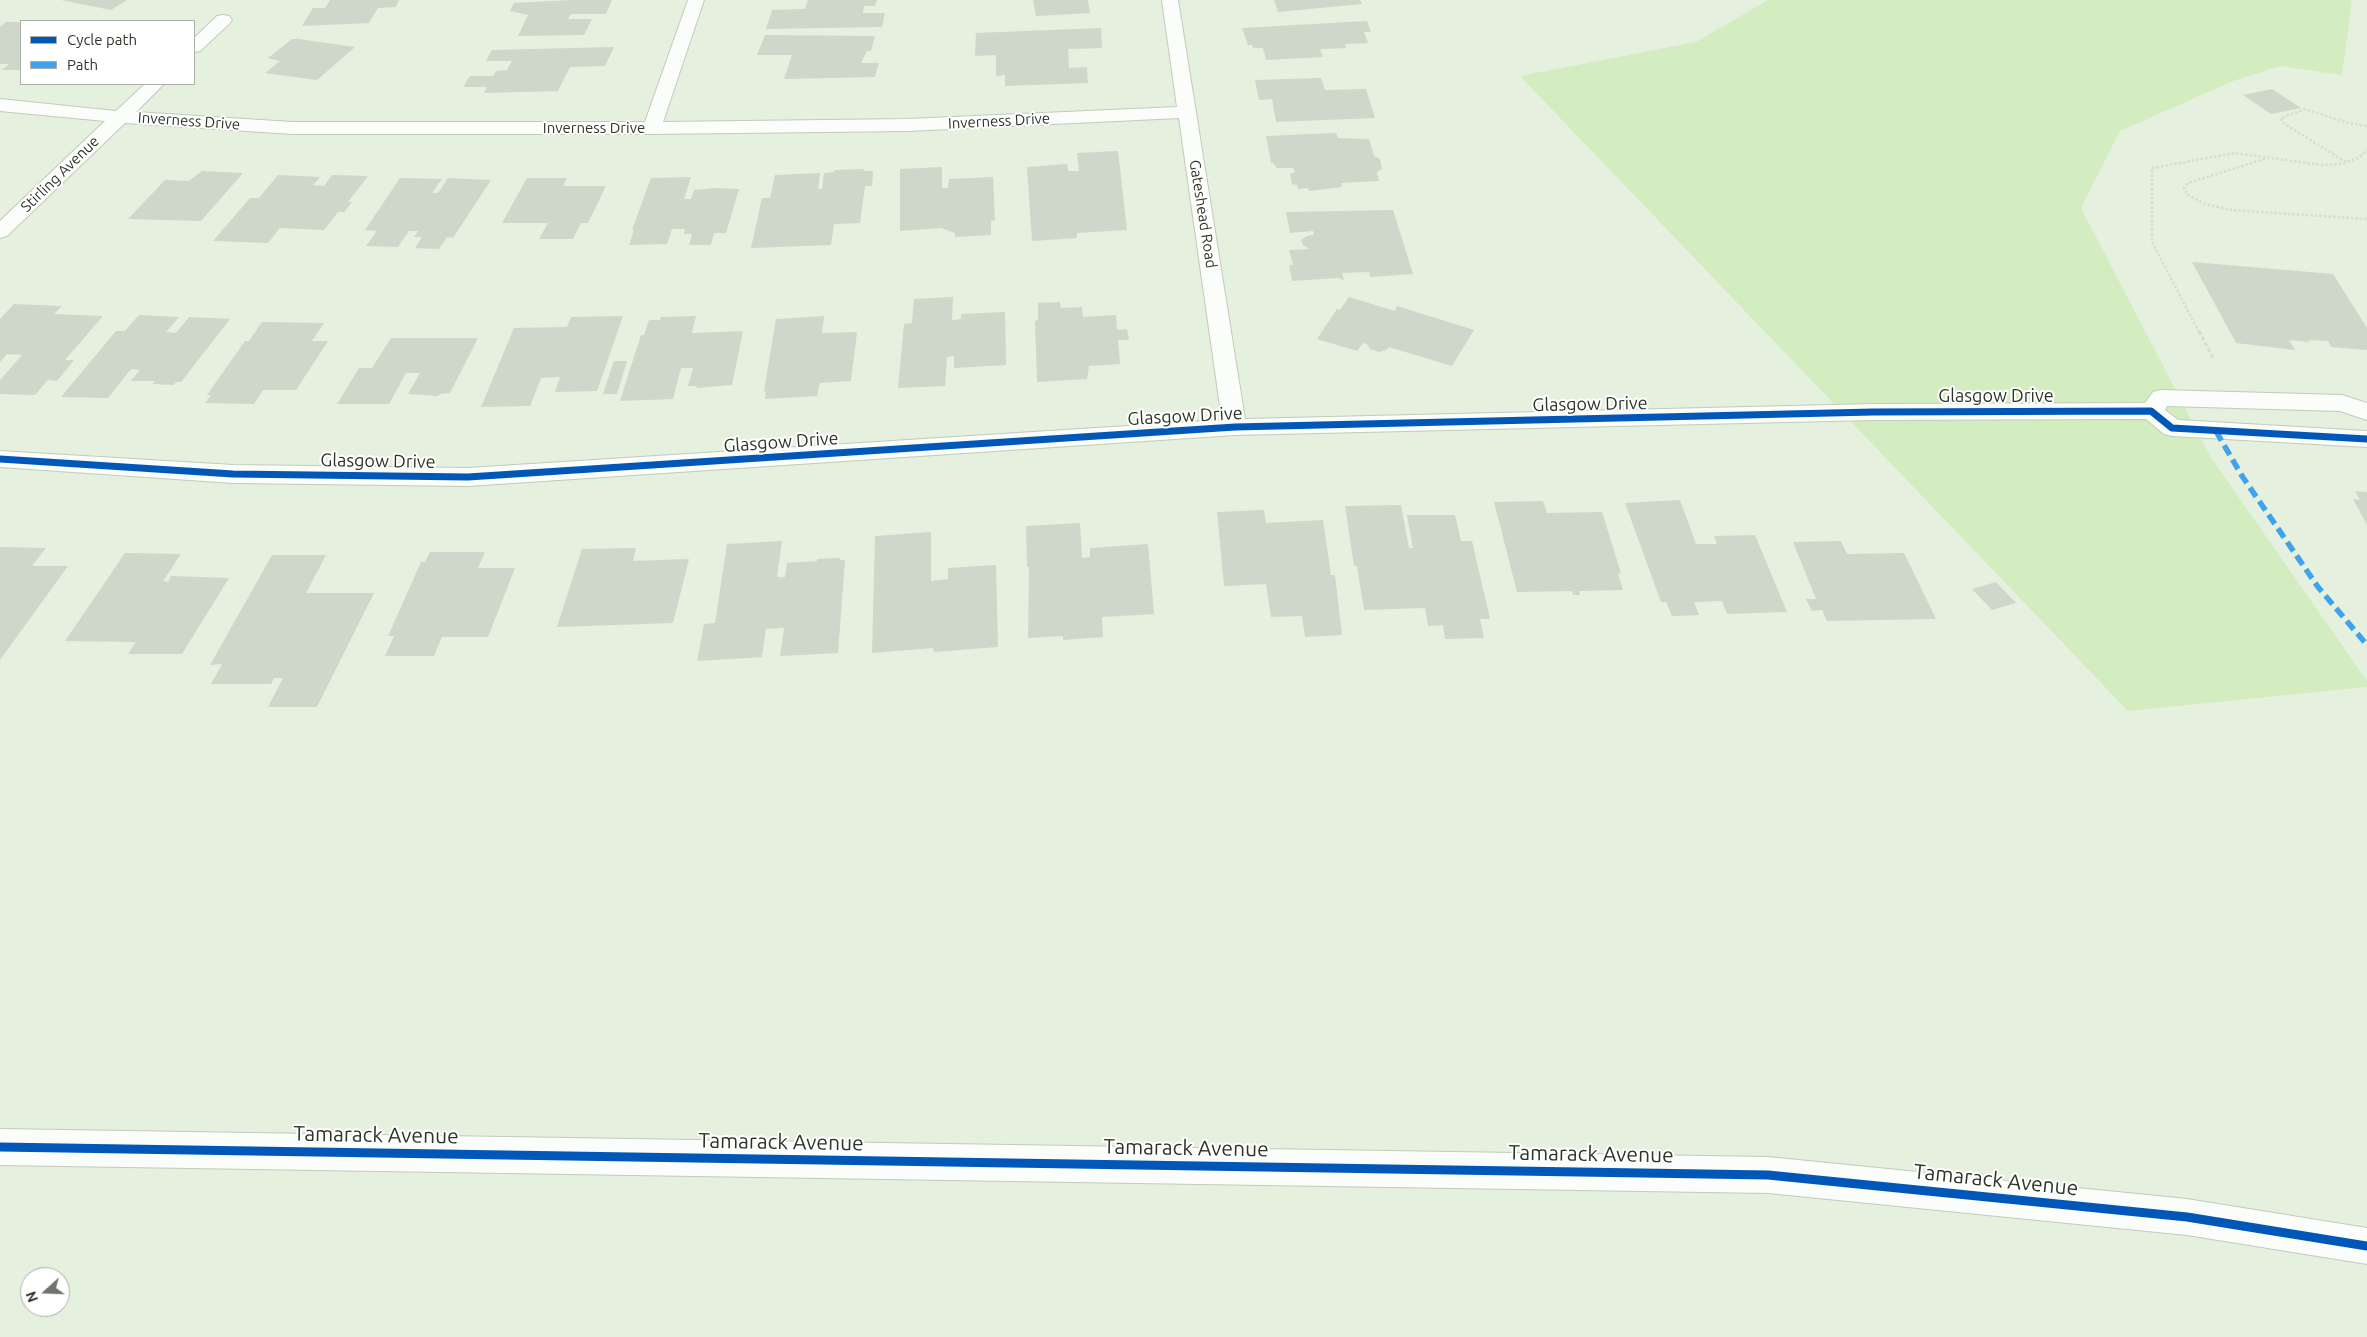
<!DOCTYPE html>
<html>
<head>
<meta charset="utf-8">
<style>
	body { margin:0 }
	#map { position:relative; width:2367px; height:1337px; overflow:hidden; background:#e5f0de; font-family:Ubuntu,sans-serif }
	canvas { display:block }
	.legend { position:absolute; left:20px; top:20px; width:175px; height:65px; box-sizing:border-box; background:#fff; border:1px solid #abaea9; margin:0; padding:6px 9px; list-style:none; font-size:15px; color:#2d3528 }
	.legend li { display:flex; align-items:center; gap:10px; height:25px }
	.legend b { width:25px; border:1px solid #abaea9 }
	.north { position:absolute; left:20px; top:1267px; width:50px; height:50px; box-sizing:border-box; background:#fff; border:1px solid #abaea9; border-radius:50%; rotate:250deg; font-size:14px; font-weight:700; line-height:20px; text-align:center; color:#2d3528 }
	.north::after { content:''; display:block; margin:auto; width:18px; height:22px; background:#6d7668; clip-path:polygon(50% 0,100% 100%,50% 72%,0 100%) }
</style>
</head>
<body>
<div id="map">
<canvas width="2367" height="1337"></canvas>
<ul class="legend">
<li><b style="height:6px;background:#0057b8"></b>Cycle path</li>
<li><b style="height:6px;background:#3ea3eb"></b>Path</li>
</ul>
<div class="north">N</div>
</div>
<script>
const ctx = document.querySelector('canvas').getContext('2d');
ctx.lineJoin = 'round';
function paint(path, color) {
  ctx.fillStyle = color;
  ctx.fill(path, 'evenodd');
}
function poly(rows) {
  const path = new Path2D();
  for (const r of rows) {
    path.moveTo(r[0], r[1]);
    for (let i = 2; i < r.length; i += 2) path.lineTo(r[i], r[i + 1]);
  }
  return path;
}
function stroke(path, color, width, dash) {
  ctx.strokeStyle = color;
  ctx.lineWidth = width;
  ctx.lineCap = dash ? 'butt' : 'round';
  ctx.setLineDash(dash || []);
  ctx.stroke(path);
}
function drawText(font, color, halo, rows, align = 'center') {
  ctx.font = font + ' Ubuntu,sans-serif';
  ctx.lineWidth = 4;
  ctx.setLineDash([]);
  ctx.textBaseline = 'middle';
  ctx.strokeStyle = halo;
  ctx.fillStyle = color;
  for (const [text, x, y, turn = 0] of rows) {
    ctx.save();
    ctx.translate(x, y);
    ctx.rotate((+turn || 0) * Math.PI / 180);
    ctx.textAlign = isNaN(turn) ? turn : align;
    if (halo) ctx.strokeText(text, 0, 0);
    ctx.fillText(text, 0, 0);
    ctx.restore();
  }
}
paint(poly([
	[1768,0,2352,0,2342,75,2280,66,2233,81,2120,131,2081,208,2210,456,2367,681,2367,687,2128,711,1520,76,1696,42]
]), '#d3edc0');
paint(poly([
	[61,0,127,0,111,10],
	[330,0,399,0,396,7,378,8,369,23,302,26,313,8,325,8],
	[571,0,612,0,606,14,571,14,568,19,592,19,584,35,518,36,528,15,510,11,514,3],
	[808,0,877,0,875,6,864,6,863,13,885,13,882,27,766,29,772,10,805,9],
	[1033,0,1088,0,1090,13,1036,16],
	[1274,0,1360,0,1362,4,1278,12],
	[1367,21,1371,32,1364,32,1368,43,1345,44,1346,48,1320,49,1323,57,1266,60,1263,48,1253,48,1252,45,1248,45,1242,28],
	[6,22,21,22,21,70,2,70,9,64,0,64,0,27],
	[1101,28,1102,48,1068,49,1069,68,1087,67,1088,83,1005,86,1005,75,996,76,996,55,975,56,976,33],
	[765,35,875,36,871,51,867,51,861,63,879,63,875,77,784,79,792,55,757,55],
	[292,39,299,39,355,47,317,80,265,73,280,61,268,58],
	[614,47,605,66,570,67,558,91,484,93,487,87,463,87,470,76,493,76,496,71,507,70,512,61,486,61,492,50],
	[1321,78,1325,90,1366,89,1375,118,1276,122,1272,99,1259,100,1255,80],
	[2272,89,2301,108,2271,114,2243,95],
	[1336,133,1338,138,1369,139,1374,156,1380,159,1382,169,1377,172,1379,181,1341,183,1342,187,1309,191,1308,188,1298,189,1297,185,1292,184,1290,174,1295,172,1293,168,1277,168,1273,163,1271,163,1266,136],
	[1118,151,1127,230,1077,233,1077,238,1032,241,1027,167,1067,164,1068,171,1079,171,1077,153],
	[942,167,942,188,948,188,949,179,993,177,995,220,991,221,991,235,955,237,955,233,941,228,900,231,900,169],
	[865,169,864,171,873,171,872,186,865,186,860,223,834,224,831,245,751,248,762,198,770,198,775,175,820,173,818,189,822,189,824,173,834,172,835,170],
	[202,171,243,173,201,221,128,219,165,180,189,181],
	[278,175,320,177,313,185,324,186,332,175,368,176,348,202,352,202,344,212,338,212,324,230,280,228,268,243,213,241,250,198,259,198],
	[691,177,684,199,691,199,694,190,716,188,739,189,726,233,714,233,711,245,689,245,692,234,684,234,685,229,672,229,667,244,629,245,634,230,632,230,651,178],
	[400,178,442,179,432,193,438,193,448,178,491,180,453,238,447,237,439,249,415,248,422,237,414,237,418,231,409,231,398,247,366,246,377,231,365,230],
	[527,178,567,178,563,186,606,186,588,223,581,223,573,239,539,239,548,223,502,223],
	[1393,210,1413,274,1370,277,1369,272,1342,273,1344,280,1337,278,1292,281,1289,265,1293,265,1289,250,1310,249,1303,245,1301,240,1307,236,1314,235,1313,231,1290,233,1286,212],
	[2192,262,2333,274,2367,328,2367,350,2331,347,2328,341,2308,340,2310,342,2289,340,2295,350,2236,343],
	[953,297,952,320,961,319,961,314,1005,312,1006,365,954,368,954,356,947,357,945,386,898,388,904,324,912,323,914,299],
	[1349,297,1395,311,1397,306,1474,330,1452,366,1389,347,1386,350,1379,352,1370,349,1367,344,1363,343,1357,351,1317,339,1337,309,1340,310],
	[1060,302,1061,308,1082,307,1083,317,1116,315,1117,330,1127,329,1129,340,1118,340,1120,364,1089,366,1087,379,1037,382,1035,321,1038,320,1038,303],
	[14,304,62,306,54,314,103,316,65,360,74,360,57,381,48,380,35,395,0,394,0,380,22,355,7,354,0,362,0,319],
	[139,315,179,317,166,332,176,333,189,317,230,319,181,382,176,382,174,385,153,384,155,381,131,381,140,370,131,369,108,398,61,397,116,331,125,331],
	[623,316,597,391,555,392,560,377,541,378,530,406,481,407,514,328,567,327,571,317],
	[696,316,692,333,743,331,732,385,696,388,697,386,688,386,693,368,681,368,673,399,620,401,641,335,644,335,649,320,660,320,661,317],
	[824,316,822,333,857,332,851,381,820,383,817,396,765,399,766,392,764,391,776,319],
	[262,322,324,323,312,341,328,341,296,390,263,390,254,404,205,403,211,395,207,395,245,341,249,341],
	[391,338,478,338,450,393,440,394,438,396,408,394,420,373,406,373,389,404,337,404,359,368,372,368],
	[614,361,627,361,617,394,603,394],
	[2355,491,2367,492,2367,525,2353,499,2360,500],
	[1680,500,1696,544,1717,544,1714,536,1755,535,1787,612,1727,614,1722,601,1694,602,1699,615,1672,616,1666,602,1661,602,1625,503],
	[1543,501,1547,513,1602,512,1621,573,1618,574,1623,590,1579,591,1580,595,1573,595,1572,591,1517,592,1494,502],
	[1401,505,1409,548,1413,548,1407,515,1455,515,1461,541,1472,541,1490,619,1480,619,1484,638,1445,639,1443,625,1428,626,1425,608,1364,610,1357,566,1354,566,1345,506],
	[1264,510,1266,523,1323,520,1331,575,1335,575,1342,635,1305,637,1302,616,1271,617,1266,584,1224,586,1217,512],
	[1080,523,1082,558,1090,557,1090,548,1148,544,1154,614,1102,617,1103,637,1063,640,1063,636,1028,638,1029,567,1027,567,1026,526],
	[931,532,931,581,948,579,948,568,996,565,998,647,934,652,933,648,872,653,875,536],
	[782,541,777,577,785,577,787,563,817,561,817,559,840,558,840,560,845,560,838,653,780,656,784,628,766,629,762,657,697,661,704,624,715,623,727,544],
	[1841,541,1847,554,1904,553,1936,619,1827,621,1822,610,1812,611,1806,599,1816,599,1793,542],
	[0,547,46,548,32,566,68,566,0,660],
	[636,548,633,561,689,559,673,623,557,627,582,549],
	[430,552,485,552,478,568,515,568,488,637,442,637,434,656,385,656,394,636,388,636,421,562,425,562],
	[125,553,181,554,163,581,168,582,171,576,229,578,182,654,128,654,136,642,65,641],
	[272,555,326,555,306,593,374,593,317,707,268,707,283,678,274,678,271,684,211,684,222,664,210,665],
	[1996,582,2016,603,1992,610,1972,589]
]), '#ced7c9');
const minor = poly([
	[688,0,704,0,663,122,908,119,1177,107,1162,0,1178,0,1245,419,1873,404,2145,403,2153,392,2161,390,2342,395,2367,403,2367,420,2340,411,2167,406,2165,410,2178,420,2367,431,2367,447,2172,436,2164,434,2146,419,1873,420,1235,435,468,486,233,483,0,467,0,451,233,465,468,468,1222,420,1179,118,908,131,652,134,292,134,125,123,7,236,0,238,0,221,105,121,0,111,0,99,116,111,145,84,164,84,136,112,292,122,645,122,688,0],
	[223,15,229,16,232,20,229,24,200,51,194,52,194,38,217,16,223,15]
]);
const major = poly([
	[0,1129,1768,1157,2187,1199,2367,1228,2367,1264,2187,1235,1768,1193,0,1165,0,1129]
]);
stroke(minor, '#c2cbbc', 2);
stroke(major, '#c2cbbc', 2);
stroke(poly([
	[2265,159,2188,183,2184,188,2188,195,2205,204,2232,210,2367,219],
	[2346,162,2283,123,2281,118,2305,109,2348,123,2367,126],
	[2199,332,2152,242,2152,168,2235,153,2321,165,2341,164,2358,158,2367,150]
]), '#d7dcd6', 2.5, [2.5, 2]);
stroke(poly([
	[2199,331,2213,358]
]), '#d7dcd6', 3, [4, 2.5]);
paint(minor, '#fbfdfa');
paint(major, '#fbfdfa');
stroke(poly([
	[2216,431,2242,476,2318,587,2367,645]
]), '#3ea3eb', 5.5, [11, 5.5]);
stroke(poly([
	[0,459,233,474,468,477,1235,427,1873,412,2151,411,2172,428,2367,439]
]), '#0057b8', 7);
stroke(poly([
	[0,1147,1768,1175,2187,1217,2367,1246]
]), '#0057b8', 9);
drawText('15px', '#2d3528', '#fff', [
	["Inverness Drive",189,121,4],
	["Inverness Drive",999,121,-3],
	["Inverness Drive",594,128],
	["Stirling Avenue",60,174,-44],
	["Gateshead Road",1203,214,81]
]);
drawText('18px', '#2d3528', '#fff', [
	["Glasgow Drive",1996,396],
	["Glasgow Drive",1590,404,-1],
	["Glasgow Drive",1185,416,-3],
	["Glasgow Drive",781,442,-4],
	["Glasgow Drive",378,461,1]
]);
drawText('21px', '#2d3528', '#fff', [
	["Tamarack Avenue",376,1135,1],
	["Tamarack Avenue",781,1142,1],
	["Tamarack Avenue",1186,1148,1],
	["Tamarack Avenue",1591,1154,1],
	["Tamarack Avenue",1996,1180,6]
]);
</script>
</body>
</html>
